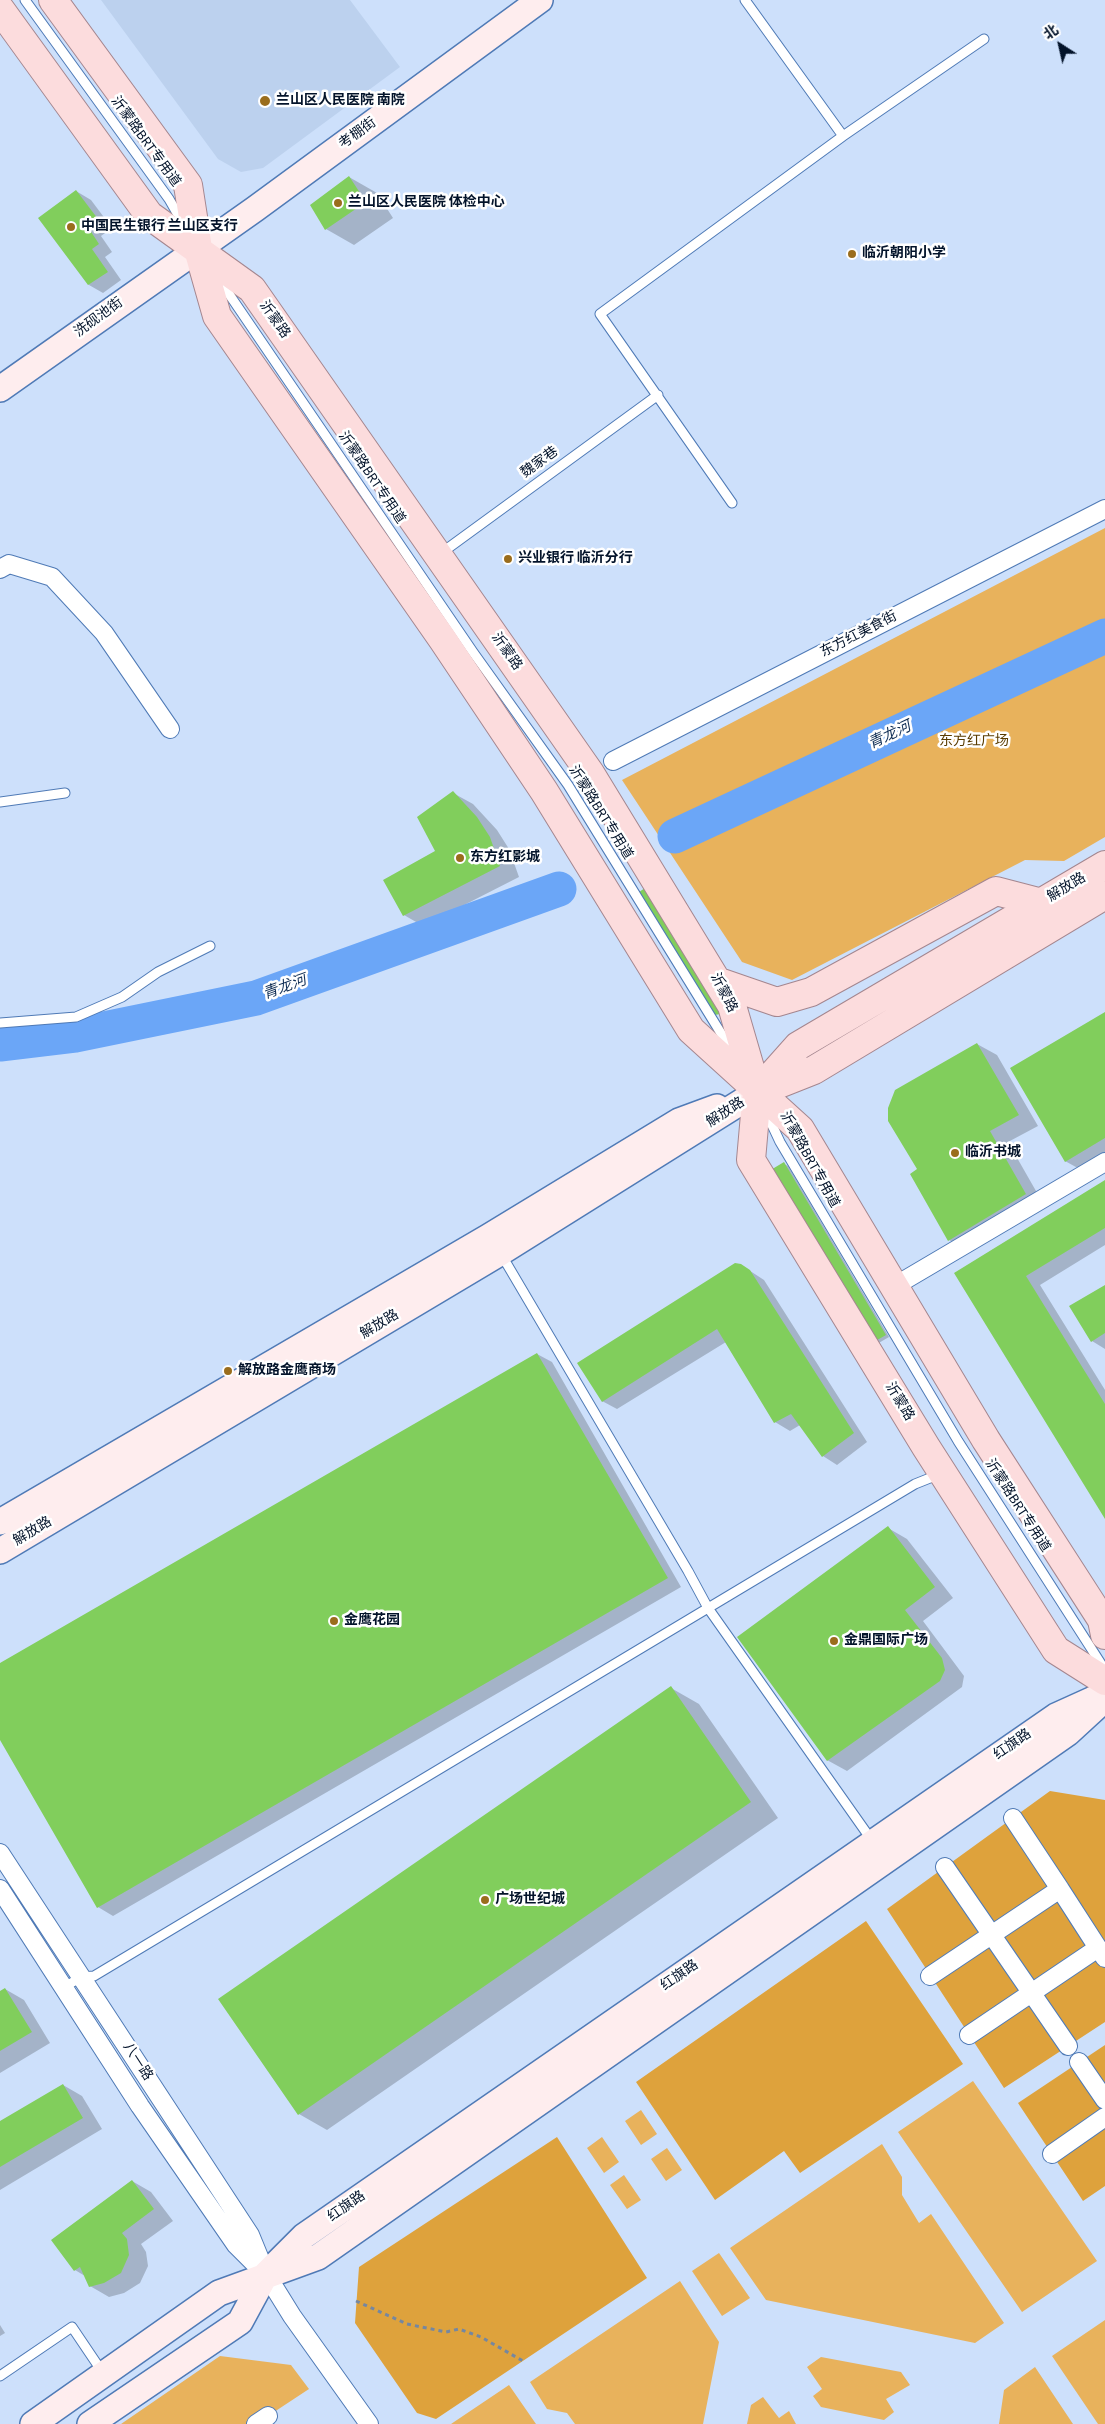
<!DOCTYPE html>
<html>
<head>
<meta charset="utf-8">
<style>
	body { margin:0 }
	#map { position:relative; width:1105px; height:2424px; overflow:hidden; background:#cde0fb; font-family:"Source Sans 3","Noto Sans SC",sans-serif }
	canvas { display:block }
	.north { position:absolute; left:1035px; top:20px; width:50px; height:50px; -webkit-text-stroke:4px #fff; paint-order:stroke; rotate:325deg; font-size:14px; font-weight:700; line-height:20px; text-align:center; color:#03132a }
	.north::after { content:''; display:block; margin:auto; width:18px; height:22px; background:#03132a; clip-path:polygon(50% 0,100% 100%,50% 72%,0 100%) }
</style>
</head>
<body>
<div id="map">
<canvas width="1105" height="2424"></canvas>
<div class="north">北</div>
</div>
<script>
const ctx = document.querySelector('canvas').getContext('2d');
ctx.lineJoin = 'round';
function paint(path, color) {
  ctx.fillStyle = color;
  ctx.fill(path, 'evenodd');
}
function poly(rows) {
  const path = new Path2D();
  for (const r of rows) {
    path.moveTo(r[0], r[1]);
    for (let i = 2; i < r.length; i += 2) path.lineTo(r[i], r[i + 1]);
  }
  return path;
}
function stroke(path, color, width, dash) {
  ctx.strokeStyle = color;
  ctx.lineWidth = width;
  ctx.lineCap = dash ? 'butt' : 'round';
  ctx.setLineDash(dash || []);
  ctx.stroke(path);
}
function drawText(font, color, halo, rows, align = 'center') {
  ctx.font = font + ' "Source Sans 3","Noto Sans SC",sans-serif';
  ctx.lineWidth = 5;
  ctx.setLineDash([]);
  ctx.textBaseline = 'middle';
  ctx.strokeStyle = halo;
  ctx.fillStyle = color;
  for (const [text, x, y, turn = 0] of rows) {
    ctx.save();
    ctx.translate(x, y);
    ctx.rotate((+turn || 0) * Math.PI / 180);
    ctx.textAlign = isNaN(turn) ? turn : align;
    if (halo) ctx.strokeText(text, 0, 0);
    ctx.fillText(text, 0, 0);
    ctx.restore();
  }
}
paint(poly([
	[101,0,350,0,400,67,263,168,241,172,218,159]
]), '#bcd1ee');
paint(poly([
	[1105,528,1105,837,1064,861,1025,860,792,980,742,962,622,780],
	[973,2081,1097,2261,1022,2312,898,2132],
	[641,2110,657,2134,641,2145,625,2121],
	[602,2137,619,2162,604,2173,587,2148],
	[882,2144,902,2177,902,2195,919,2223,931,2214,1004,2323,975,2343,766,2300,730,2248],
	[667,2148,682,2170,666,2181,651,2159],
	[624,2175,641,2200,627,2209,610,2185],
	[719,2253,750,2298,722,2316,692,2271],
	[680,2281,719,2342,703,2424,575,2424,567,2413,547,2409,530,2382],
	[1105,2320,1105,2424,1098,2424,1052,2356],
	[220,2356,291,2365,309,2389,268,2416,273,2424,121,2424],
	[821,2357,901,2372,910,2385,886,2399,894,2412,884,2420,821,2407,813,2396,822,2389,807,2367],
	[1035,2367,1073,2424,999,2424,1004,2390],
	[509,2385,536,2424,451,2424],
	[763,2397,779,2418,789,2411,796,2424,747,2424,751,2405]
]), '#e8b25c');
paint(poly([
	[1050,1791,1105,1800,1105,2022,1004,2088,887,1909],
	[866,1921,963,2064,800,2173,784,2151,715,2200,636,2082],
	[1105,2045,1105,2186,1083,2201,1018,2103],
	[557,2137,647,2278,436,2419,417,2413,355,2323,359,2267]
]), '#dea23c');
paint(poly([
	[349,177,377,193,393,218,354,245,326,229],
	[76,191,91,200,112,228,101,236,112,252,105,257,121,280,103,293,89,285,40,218],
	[453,793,473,804,497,830,509,849,519,877,423,926,404,915,437,851],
	[1105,1013,1105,1160,1085,1172,1065,1161],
	[977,1044,997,1055,1038,1126,1008,1142,1044,1205,969,1251,949,1240,919,1170],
	[784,1164,788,1166,889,1337,877,1344],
	[1105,1181,1105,1245,1040,1285,1105,1390,1105,1517,955,1273],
	[741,1265,764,1280,867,1442,837,1465,823,1456,800,1425,790,1431,775,1422,726,1342,617,1409,602,1401],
	[1105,1286,1105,1349,1092,1341],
	[537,1354,552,1362,681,1587,113,1916,98,1907,0,1737,0,1665],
	[888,1528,907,1539,953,1598,923,1621,964,1676,962,1687,847,1771,827,1760],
	[671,1688,699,1704,778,1818,327,2130,299,2114],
	[5,1989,24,2000,50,2043,0,2073,0,1992],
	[63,2085,82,2096,102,2129,0,2190,0,2123],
	[132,2181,151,2192,173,2221,141,2244,146,2252,148,2266,140,2283,124,2293,109,2297,90,2286,85,2276,75,2270,53,2240],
	[0,2325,5,2333,0,2336]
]), '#0003');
stroke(poly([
	[675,836,1105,636],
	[0,1044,75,1035,256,998,559,889]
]), '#6ba6f7', 35);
paint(poly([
	[349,176,366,202,325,230,310,205],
	[76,190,98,219,88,227,99,244,92,249,108,272,88,285,38,218],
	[453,791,477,817,490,837,500,866,403,916,383,880,435,851,417,817],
	[648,886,722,1011,720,1014,715,1015,639,892],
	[1105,1012,1105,1138,1065,1162,1010,1068],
	[977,1043,1019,1115,990,1131,1026,1194,948,1241,910,1174,917,1169,888,1121,888,1108,895,1090],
	[784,1162,886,1335,879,1339,872,1342,769,1171],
	[1105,1180,1105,1228,1026,1276,1105,1404,1105,1519,954,1273],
	[735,1263,741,1264,750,1270,854,1433,822,1457,791,1414,774,1423,717,1329,602,1402,577,1363],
	[1105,1285,1105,1333,1091,1342,1069,1306],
	[537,1353,668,1578,97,1908,0,1740,0,1663],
	[888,1526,935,1587,905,1610,942,1658,945,1670,940,1681,827,1761,737,1637],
	[671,1686,751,1802,298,2115,218,1999],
	[5,1988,32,2032,0,2051,0,1991],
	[63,2084,83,2118,0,2167,0,2121],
	[132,2180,154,2209,122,2233,127,2239,129,2255,121,2273,104,2283,89,2287,80,2267,74,2271,51,2240]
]), '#81ce5c');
const lane = poly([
	[25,0,169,199,185,227],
	[745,0,843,136],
	[216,275,473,652,568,785,735,1056],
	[732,503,600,314,843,136,984,39],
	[440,554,658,395],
	[0,802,65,793],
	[0,1023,76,1017,122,997,158,972,210,946],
	[765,1110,780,1142,958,1441,1105,1670],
	[501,1254,688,1571,708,1608,873,1842],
	[63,1988,81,1977,94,1976,915,1484,940,1474],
	[0,2376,72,2327,103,2373]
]);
const street = poly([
	[0,569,9,564,52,577,104,633,170,729],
	[613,761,1105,509],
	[893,1287,1105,1162],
	[0,1853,250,2235,266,2274,292,2316,369,2424],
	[945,1867,1068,2046],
	[0,1889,140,2106,236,2245,262,2271],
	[1060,1889,1098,1948],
	[930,1976,1060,1889,1013,1818],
	[969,2035,1098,1948,1105,1958],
	[1079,2062,1105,2100],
	[1052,2154,1105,2117],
	[256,2424,268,2416]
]);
const secondary = poly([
	[0,389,255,209,540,0],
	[0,1522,488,1237,679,1121,717,1107],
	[0,1551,500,1253,757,1092],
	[33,2424,219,2293,318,2257,1068,1733,1105,1699],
	[90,2424,240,2322,266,2274,304,2236,1056,1716,1098,1697]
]);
const primary = poly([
	[53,0,188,185,198,249,217,316,443,640,544,791,691,1030,800,1129,986,1440,1102,1620,1105,1635],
	[0,9,149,215,252,289,590,773,732,1006,757,1092,751,1160,926,1447,1056,1650,1105,1681],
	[719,982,777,1002,811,992,996,891,1042,903],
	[761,1091,814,1070,1105,895],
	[757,1092,798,1046,1105,865]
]);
stroke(lane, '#4f7ab6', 11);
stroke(street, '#4f7ab6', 20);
stroke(secondary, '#4f7ab6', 28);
stroke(primary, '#a4868f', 30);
stroke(poly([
	[356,2301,407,2324,446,2332,459,2329,481,2337,523,2361]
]), '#7587a0', 3, [4, 4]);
stroke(lane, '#fff', 9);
stroke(street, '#fff', 18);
stroke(secondary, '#feedee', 25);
stroke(primary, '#fcdcdd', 28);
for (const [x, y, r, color] of [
	[265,101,6,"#9a6d1d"],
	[338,203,5,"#9a6d1d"],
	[71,227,5,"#9a6d1d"],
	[852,254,5,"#9a6d1d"],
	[508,559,5,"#9a6d1d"],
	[460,858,5,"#9a6d1d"],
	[955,1153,5,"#9a6d1d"],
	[228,1371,5,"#9a6d1d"],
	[334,1621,5,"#9a6d1d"],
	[834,1641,5,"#9a6d1d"],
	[485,1900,5,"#9a6d1d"]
]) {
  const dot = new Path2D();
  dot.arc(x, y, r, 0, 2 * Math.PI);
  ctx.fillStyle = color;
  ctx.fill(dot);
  stroke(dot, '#fff', 2);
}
drawText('bold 14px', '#03132a', '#fff', [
	["兰山区人民医院 南院",276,101],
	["兰山区人民医院 体检中心",348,203],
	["中国民生银行 兰山区支行",81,227],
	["临沂朝阳小学",862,254],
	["兴业银行 临沂分行",518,559],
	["东方红影城",470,858],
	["临沂书城",965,1153],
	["解放路金鹰商场",238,1371],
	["金鹰花园",344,1621],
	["金鼎国际广场",844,1641],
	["广场世纪城",495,1900]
], 'left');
drawText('14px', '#03132a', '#fff', [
	["考棚街",358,134,-36],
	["沂蒙路BRT专用道",145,142,54],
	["洗砚池街",99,318,-36],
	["沂蒙路",274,320,55],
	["魏家巷",540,463,-36],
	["沂蒙路BRT专用道",371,478,56],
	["东方红美食街",859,635,-27],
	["沂蒙路",506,652,55],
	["沂蒙路BRT专用道",600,813,58],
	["解放路",1067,888,-31],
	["沂蒙路",723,993,63],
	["解放路",726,1113,-33],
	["沂蒙路BRT专用道",809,1160,61],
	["解放路",380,1325,-31],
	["沂蒙路",899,1402,59],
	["沂蒙路BRT专用道",1017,1506,57],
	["解放路",33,1532,-31],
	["红旗路",1013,1745,-35],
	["红旗路",680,1976,-35],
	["八一路",137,2062,57],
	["红旗路",347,2207,-35]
]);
drawText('14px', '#593b00', '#fff', [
	["东方红广场",974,742]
]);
drawText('italic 15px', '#112f56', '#fff', [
	["青龙河",890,736,-25],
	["青龙河",285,988,-20]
]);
</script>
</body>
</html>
